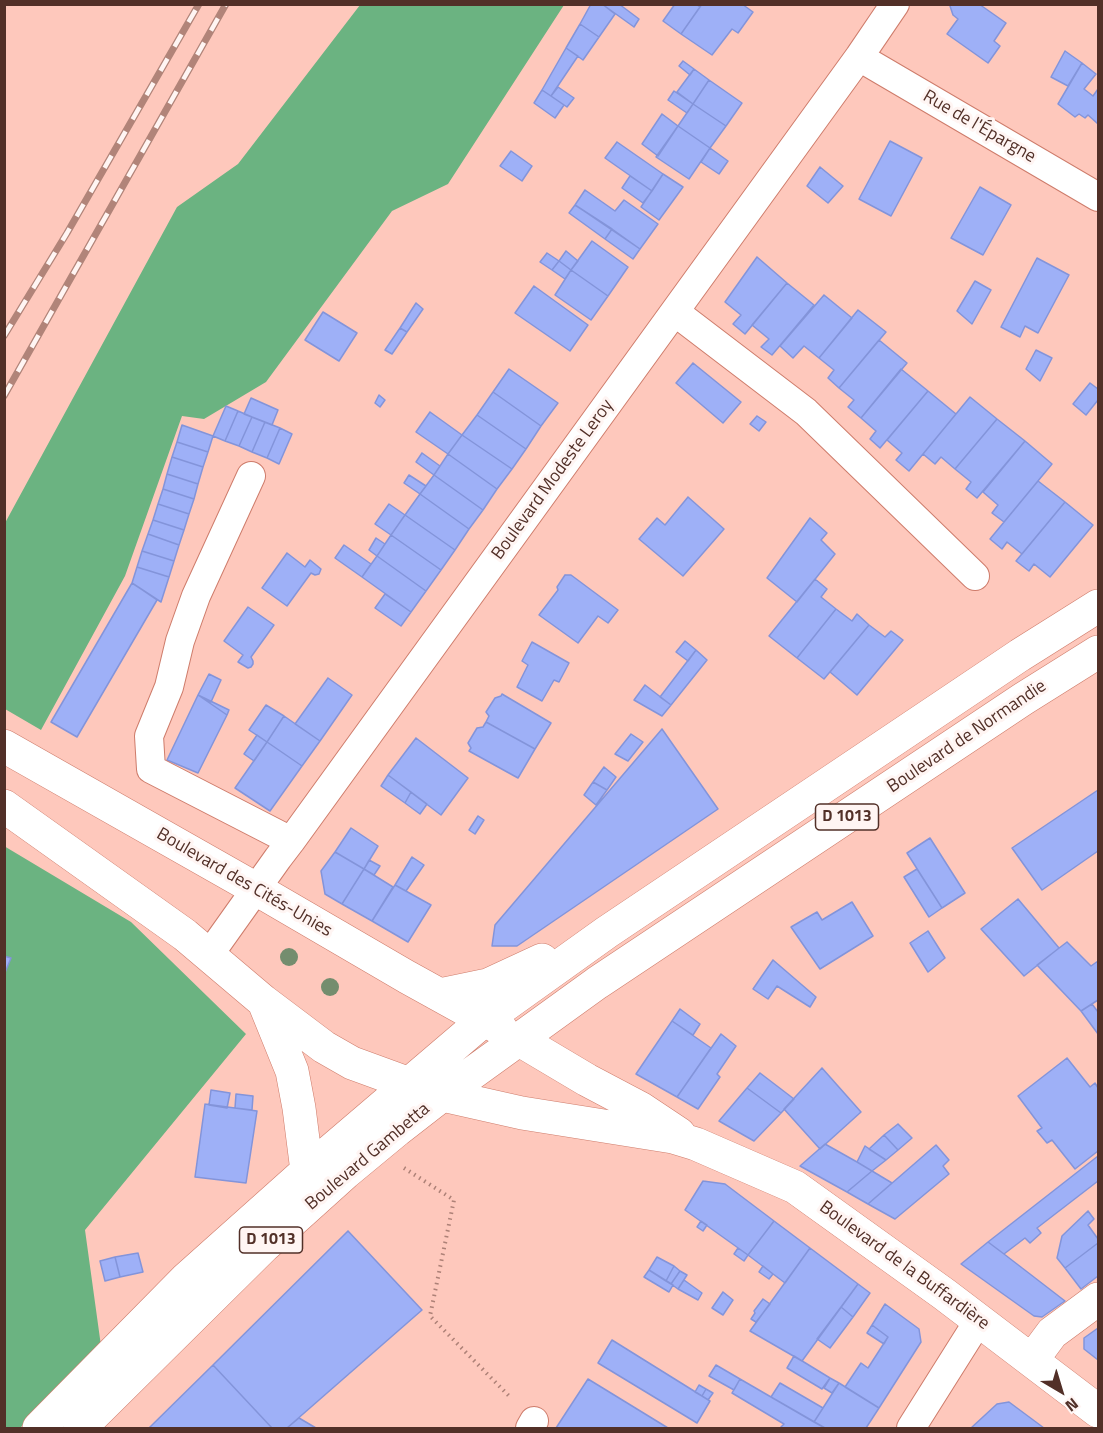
<!DOCTYPE html>
<html>
<head>
<meta charset="utf-8">
<style>
	body { margin:0 }
	#map { position:relative; width:1103px; height:1433px; overflow:hidden; background:#fec8bc; font-family:"Titillium Web",sans-serif }
	canvas { display:block }
	.frame { position:absolute; inset:0; border:6px solid #523028; pointer-events:none }
	.north { position:absolute; left:1031px; top:1361px; width:60px; height:60px; -webkit-text-stroke:4px #fff5f3; paint-order:stroke; rotate:142deg; font-size:16px; font-weight:700; line-height:24px; text-align:center; color:#523028 }
	.north::after { content:''; display:block; margin:auto; width:21px; height:27px; background:#523028; clip-path:polygon(50% 0,100% 100%,50% 72%,0 100%) }
</style>
</head>
<body>
<div id="map">
<canvas width="1103" height="1433"></canvas>
<div class="frame"></div>
<div class="north">N</div>
</div>
<script>
const ctx = document.querySelector('canvas').getContext('2d');
ctx.lineJoin = 'round';
function paint(path, color) {
  ctx.fillStyle = color;
  ctx.fill(path, 'evenodd');
}
function poly(rows) {
  const path = new Path2D();
  for (const r of rows) {
    path.moveTo(r[0], r[1]);
    for (let i = 2; i < r.length; i += 2) path.lineTo(r[i], r[i + 1]);
  }
  return path;
}
function stroke(path, color, width, dash) {
  ctx.strokeStyle = color;
  ctx.lineWidth = width;
  ctx.lineCap = dash ? 'butt' : 'round';
  ctx.setLineDash(dash || []);
  ctx.stroke(path);
}
function drawText(font, color, halo, rows, align = 'center') {
  ctx.font = font + ' "Titillium Web",sans-serif';
  ctx.lineWidth = 6;
  ctx.setLineDash([]);
  ctx.textBaseline = 'middle';
  ctx.strokeStyle = halo;
  ctx.fillStyle = color;
  for (const [text, x, y, turn = 0] of rows) {
    ctx.save();
    ctx.translate(x, y);
    ctx.rotate((+turn || 0) * Math.PI / 180);
    ctx.textAlign = isNaN(turn) ? turn : align;
    if (halo) ctx.strokeText(text, 0, 0);
    ctx.fillText(text, 0, 0);
    ctx.restore();
  }
}
paint(poly([
	[360,5,564,5,448,184,392,211,266,382,204,419,182,416,125,576,41,730,5,709,5,523,177,207,238,164],
	[4,846,131,922,246,1034,85,1230,101,1346,20,1428,4,1428]
]), '#6bb381');
const building = poly([
	[591,4,602,4,615,14,599,37,580,24,591,4],
	[602,4,619,4,639,19,634,27,602,4],
	[675,4,696,4,700,7,681,34,663,21,675,4],
	[702,4,742,4,753,12,738,33,732,29,712,55,681,34,702,4],
	[952,4,979,4,1006,23,994,41,1000,46,988,63,947,34,958,19,953,15,950,6,952,4],
	[580,24,599,37,583,60,566,48,580,24],
	[566,48,578,56,551,96,542,90,566,48],
	[1065,51,1082,63,1068,86,1051,77,1065,51],
	[683,61,694,69,690,75,679,66,683,61],
	[1082,63,1096,74,1084,89,1093,96,1098,89,1098,124,1088,115,1085,118,1079,114,1075,117,1058,104,1082,63],
	[694,69,709,80,693,104,677,92,694,69],
	[709,80,742,103,726,126,693,104,709,80],
	[558,87,574,98,567,107,551,96,558,87],
	[542,90,564,105,555,118,534,103,542,90],
	[674,91,693,104,687,113,668,100,674,91],
	[693,104,726,126,710,148,678,126,693,104],
	[662,114,678,126,658,156,642,144,662,114],
	[678,126,710,148,689,179,656,157,678,126],
	[890,141,922,158,891,216,859,199,890,141],
	[617,142,663,174,652,191,605,158,617,142],
	[710,148,728,161,719,174,701,162,710,148],
	[511,151,532,166,522,181,500,166,511,151],
	[820,167,843,186,828,203,807,186,820,167],
	[663,174,683,187,659,220,641,207,663,174],
	[630,176,652,191,643,203,622,188,630,176],
	[980,187,1011,205,983,255,951,238,980,187],
	[585,190,615,211,624,200,658,224,640,249,575,205,585,190],
	[575,205,612,229,605,239,569,213,575,205],
	[612,229,640,249,633,259,605,239,612,229],
	[592,241,628,267,608,296,571,270,592,241],
	[566,251,578,261,571,270,559,261,566,251],
	[547,253,559,261,552,270,540,262,547,253],
	[757,257,787,283,745,334,733,324,741,315,725,302,757,257],
	[1037,258,1069,275,1038,333,1025,326,1020,337,1001,327,1037,258],
	[559,261,571,270,565,279,552,270,559,261],
	[571,270,608,296,591,320,555,295,571,270],
	[975,281,991,290,972,324,957,311,975,281],
	[787,283,814,305,772,355,761,347,769,339,752,325,787,283],
	[534,286,588,325,570,351,515,313,534,286],
	[824,295,852,318,819,358,804,346,793,358,780,346,824,295],
	[416,303,423,309,407,332,400,328,416,303],
	[858,310,886,332,839,388,828,378,834,370,819,358,858,310],
	[323,312,357,333,339,361,305,340,323,312],
	[400,328,407,332,392,354,385,350,400,328],
	[879,340,907,363,861,418,848,407,854,400,839,388,879,340],
	[1036,350,1052,358,1040,381,1026,369,1036,350],
	[693,363,741,402,723,423,676,383,693,363],
	[509,369,558,403,541,426,493,392,509,369],
	[901,369,928,391,880,448,870,439,876,431,861,418,901,369],
	[1090,383,1098,389,1098,400,1086,415,1073,404,1090,383],
	[928,391,956,414,909,471,896,460,902,453,887,440,928,391],
	[493,392,541,426,526,449,477,415,493,392],
	[379,395,385,400,380,407,375,403,379,395],
	[970,397,997,419,955,469,941,457,935,464,923,454,970,397],
	[251,398,278,410,272,425,244,414,251,398],
	[226,406,238,411,225,441,213,436,226,406],
	[238,411,252,417,239,446,225,441,238,411],
	[430,412,462,435,448,454,416,432,430,412],
	[477,415,526,449,512,469,462,435,477,415],
	[757,416,766,422,759,431,750,424,757,416],
	[252,417,265,422,252,452,239,446,252,417],
	[997,419,1025,441,977,498,966,489,971,482,955,469,997,419],
	[265,422,280,428,267,458,252,452,265,422],
	[182,425,213,436,208,452,177,442,182,425],
	[280,428,292,434,279,464,267,458,280,428],
	[462,435,512,469,497,489,448,454,462,435],
	[1025,441,1052,464,1004,522,992,513,998,505,983,492,1025,441],
	[177,442,208,452,203,467,172,457,177,442],
	[422,453,440,466,434,475,416,462,422,453],
	[448,454,497,489,483,510,434,475,448,454],
	[172,457,203,467,198,484,167,474,172,457],
	[167,474,198,484,194,499,163,489,167,474],
	[409,475,426,486,420,494,404,483,409,475],
	[434,475,483,510,469,529,420,494,434,475],
	[1038,481,1065,502,1022,554,1007,542,1002,549,990,539,1038,481],
	[163,489,194,499,189,514,158,504,163,489],
	[420,494,469,529,455,550,405,515,420,494],
	[688,497,724,529,683,576,639,539,657,518,665,525,688,497],
	[1065,502,1093,525,1050,577,1034,564,1029,571,1016,561,1065,502],
	[158,504,189,514,184,530,153,520,158,504],
	[389,504,405,515,391,535,375,524,389,504],
	[405,515,455,550,441,570,391,535,405,515],
	[810,518,827,533,821,540,835,554,797,602,767,578,810,518],
	[153,520,184,530,179,545,148,534,153,520],
	[148,534,179,545,174,561,142,551,148,534],
	[391,535,441,570,426,591,377,556,391,535],
	[376,538,385,544,377,556,369,550,376,538],
	[344,545,371,564,362,577,335,558,344,545],
	[142,551,174,561,169,577,137,567,142,551],
	[287,553,305,567,310,560,321,569,319,574,315,575,311,573,287,606,262,588,287,553],
	[377,556,426,591,411,612,362,577,377,556],
	[137,567,169,577,161,602,132,583,137,567],
	[565,575,571,575,618,610,608,623,598,616,578,643,539,615,558,590,557,587,565,575],
	[815,579,827,589,821,597,836,609,797,658,769,636,815,579],
	[132,583,157,600,77,737,51,722,132,583],
	[385,594,411,612,401,626,375,608,385,594],
	[248,607,274,625,251,657,253,661,253,664,251,667,248,668,238,662,243,655,224,641,248,607],
	[836,609,852,621,857,614,869,625,824,679,797,658,836,609],
	[869,625,885,637,891,631,903,640,857,695,830,672,869,625],
	[685,641,696,650,688,661,676,652,685,641],
	[532,642,569,663,559,682,554,680,542,701,517,687,528,665,522,661,532,642],
	[696,650,707,660,671,705,660,697,696,650],
	[209,674,221,680,211,702,198,695,209,674],
	[328,678,352,695,320,741,295,724,328,678],
	[645,685,671,705,662,716,634,700,645,685],
	[502,694,551,723,535,749,486,722,489,716,486,712,495,698,501,696,502,694],
	[198,695,227,715,198,773,167,760,198,695],
	[198,695,229,710,227,715,198,695],
	[266,705,284,716,267,742,249,730,266,705],
	[284,716,320,741,302,766,267,742,284,716],
	[486,722,535,749,518,778,469,751,471,748,468,743,477,728,483,727,486,722],
	[662,729,718,809,517,946,492,946,495,925,662,729],
	[631,734,643,742,628,761,615,754,631,734],
	[257,735,267,742,254,761,244,754,257,735],
	[416,738,468,778,441,815,388,775,416,738],
	[267,742,302,766,270,811,235,788,267,742],
	[604,767,616,777,607,790,593,782,604,767],
	[388,775,411,792,405,803,381,786,388,775],
	[593,782,607,790,596,805,584,795,593,782],
	[1098,790,1098,851,1042,890,1012,848,1098,790],
	[411,792,427,804,420,814,405,803,411,792],
	[478,816,484,820,475,834,469,830,478,816],
	[351,828,378,846,364,869,335,852,351,828],
	[930,838,965,893,942,908,907,853,930,838],
	[335,852,364,869,342,904,325,894,321,871,335,852],
	[412,857,424,865,406,891,395,885,412,857],
	[369,860,380,866,374,875,364,869,369,860],
	[364,869,393,887,372,921,342,904,364,869],
	[917,869,942,908,929,917,904,877,917,869],
	[395,885,431,905,408,942,372,921,395,885],
	[1018,899,1059,948,1024,976,981,929,1018,899],
	[852,902,873,936,820,969,791,927,817,912,822,920,852,902],
	[928,931,945,958,928,972,910,943,928,931],
	[1067,942,1091,966,1098,961,1098,1000,1081,1011,1037,965,1067,942],
	[4,956,11,958,4,975,4,956],
	[773,960,816,997,810,1007,777,986,768,999,753,989,773,960],
	[1092,1004,1098,1012,1098,1034,1081,1011,1092,1004],
	[680,1009,700,1024,693,1035,672,1021,680,1009],
	[672,1021,711,1048,677,1097,636,1074,672,1021],
	[721,1034,736,1046,717,1074,720,1077,698,1109,677,1097,721,1034],
	[1067,1058,1090,1087,1095,1083,1098,1088,1098,1151,1075,1169,1052,1140,1047,1143,1037,1131,1042,1128,1018,1096,1067,1058],
	[822,1068,861,1112,820,1149,784,1109,822,1068],
	[760,1073,794,1099,781,1113,747,1088,760,1073],
	[747,1088,781,1113,754,1141,719,1121,747,1088],
	[211,1090,230,1093,227,1108,209,1105,211,1090],
	[236,1094,253,1096,252,1110,235,1108,236,1094],
	[205,1104,257,1111,246,1183,195,1177,205,1104],
	[898,1124,912,1138,898,1150,884,1135,898,1124],
	[884,1135,898,1150,886,1160,869,1149,884,1135],
	[825,1144,857,1162,872,1171,847,1192,800,1166,825,1144],
	[936,1145,949,1160,943,1166,949,1174,895,1219,868,1204,936,1145],
	[865,1146,886,1160,872,1171,857,1162,865,1146],
	[1098,1156,1098,1181,1037,1228,1041,1233,1030,1243,1025,1238,1004,1254,988,1242,1098,1156],
	[872,1171,892,1183,868,1204,847,1192,872,1171],
	[703,1181,725,1184,774,1221,748,1255,685,1210,703,1181],
	[1088,1211,1094,1219,1088,1225,1098,1239,1098,1243,1065,1268,1057,1258,1062,1236,1088,1211],
	[701,1221,707,1225,703,1231,697,1227,701,1221],
	[774,1221,810,1248,785,1283,748,1255,774,1221],
	[348,1231,422,1310,287,1428,272,1428,213,1365,348,1231],
	[988,1242,1004,1254,1065,1301,1042,1317,1034,1316,961,1264,988,1242],
	[1098,1243,1098,1276,1081,1289,1065,1268,1098,1243],
	[738,1248,748,1255,744,1261,734,1254,738,1248],
	[810,1248,858,1284,802,1361,750,1331,810,1248],
	[138,1253,143,1272,120,1277,115,1257,138,1253],
	[115,1257,120,1277,105,1281,100,1261,115,1257],
	[657,1257,674,1266,666,1281,649,1270,657,1257],
	[674,1266,680,1271,671,1284,666,1281,674,1266],
	[763,1266,773,1274,769,1279,759,1272,763,1266],
	[649,1270,673,1285,669,1292,644,1277,649,1270],
	[680,1271,687,1275,678,1289,671,1284,680,1271],
	[684,1280,702,1293,698,1300,678,1289,684,1280],
	[858,1284,870,1293,853,1317,841,1307,858,1284],
	[723,1292,733,1300,723,1315,712,1308,723,1292],
	[763,1299,770,1304,756,1322,751,1319,755,1313,754,1311,763,1299],
	[885,1304,919,1329,921,1342,879,1408,845,1387,861,1363,868,1368,888,1337,872,1325,885,1304],
	[841,1307,853,1317,830,1348,817,1339,841,1307],
	[872,1325,888,1337,884,1344,867,1333,872,1325],
	[1098,1328,1098,1360,1084,1349,1084,1338,1098,1328],
	[612,1340,710,1401,697,1423,598,1363,612,1340],
	[794,1356,830,1378,822,1389,787,1368,794,1356],
	[213,1365,272,1428,149,1428,213,1365],
	[716,1365,740,1379,734,1390,709,1376,716,1365],
	[830,1378,839,1383,832,1393,824,1388,830,1378],
	[588,1379,668,1428,556,1428,588,1379],
	[740,1379,771,1397,825,1428,780,1428,784,1424,732,1393,740,1379],
	[780,1383,823,1408,814,1422,771,1397,780,1383],
	[839,1383,879,1408,866,1428,825,1428,814,1422,839,1383],
	[699,1385,706,1389,702,1396,695,1392,699,1385],
	[706,1389,713,1393,708,1400,702,1396,706,1389],
	[1009,1402,1044,1428,971,1428,997,1404,1009,1402],
	[299,1418,316,1428,287,1428,299,1418]
]);
paint(building, '#9eb0f7');
stroke(building, '#8394da', 1.5);
const street = poly([
	[859,57,1098,197],
	[675,312,806,412,975,576],
	[251,476,196,596,180,641,169,687,149,736,151,769,291,841],
	[209,955,278,858,291,841,859,57,895,4],
	[530,1428,534,1421],
	[911,1428,979,1320]
]);
const secondary = poly([
	[518,1039,587,1080,640,1108,679,1134],
	[442,1095,522,1113,673,1137,696,1144,795,1187,944,1294,1098,1411],
	[1032,1360,1052,1333,1098,1299]
]);
const primary = poly([
	[4,746,256,889,407,977,501,1029],
	[4,806,185,935,263,1001,324,1047,352,1063,426,1090],
	[440,995,488,985,542,960],
	[264,1002,292,1071,299,1108,307,1171],
	[39,1428,186,1279,307,1171,484,1020,607,932,1020,655,1098,606],
	[80,1428,264,1246,345,1173,397,1130,442,1095,597,983,1023,699,1098,652]
]);
stroke(street, '#ce7c6b', 30);
stroke(secondary, '#ce7c6b', 34);
stroke(primary, '#ce7c6b', 34);
stroke(poly([
	[404,1168,454,1200,430,1316,510,1397]
]), '#ad8177', 4, [1.5, 4.5]);
stroke(street, '#fff', 28);
stroke(secondary, '#fff', 33);
stroke(primary, '#fff', 33);
const rail = poly([
	[4,336,67,233,199,4],
	[4,396,226,4]
]);
stroke(rail, '#b18479', 7);
stroke(rail, '#fff5f3', 4.5, [14]);
ctx.fillStyle = '#748d6e';
for (const [x, y] of [
	[289,957],
	[330,987]
]) {
  ctx.beginPath();
  ctx.arc(x, y, 9, 0, 2 * Math.PI);
  ctx.fill();
}
for (const [x, y, w] of [
	[847,817,63],
	[271,1240,63]
]) {
  const box = new Path2D();
  box.roundRect(x - w / 2, y - 13, w, 26, 4.5);
  ctx.fillStyle = '#fff5f3';
  ctx.fill(box);
  stroke(box, '#523028', 1.5);
}
drawText('bold 16px', '#523028', null, [
	["D 1013",847,817],
	["D 1013",271,1240]
]);
drawText('18px', '#523028', '#fff5f3', [
	["Rue de l'Épargne",979,127,30],
	["Boulevard Modeste Leroy",553,480,-54],
	["Boulevard de Normandie",967,737,-34],
	["Boulevard des Cités-Unies",244,883,30],
	["Boulevard Gambetta",368,1157,-40],
	["Boulevard de la Buffardière",904,1266,36]
]);
</script>
</body>
</html>
